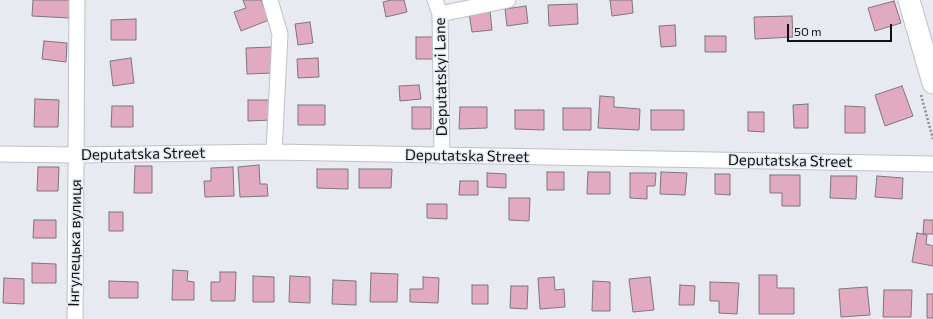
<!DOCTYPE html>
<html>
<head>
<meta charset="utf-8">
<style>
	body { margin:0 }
	#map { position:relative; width:933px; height:319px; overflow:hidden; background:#e7eaf1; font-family:Commissioner,sans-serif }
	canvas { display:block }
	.scale { position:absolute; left:787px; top:24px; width:105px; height:18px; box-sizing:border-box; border:2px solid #0f1113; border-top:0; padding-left:5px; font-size:12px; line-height:14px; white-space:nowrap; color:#0f1113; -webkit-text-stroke:3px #e7eaf1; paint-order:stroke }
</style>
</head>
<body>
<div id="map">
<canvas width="933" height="319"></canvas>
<div class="scale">50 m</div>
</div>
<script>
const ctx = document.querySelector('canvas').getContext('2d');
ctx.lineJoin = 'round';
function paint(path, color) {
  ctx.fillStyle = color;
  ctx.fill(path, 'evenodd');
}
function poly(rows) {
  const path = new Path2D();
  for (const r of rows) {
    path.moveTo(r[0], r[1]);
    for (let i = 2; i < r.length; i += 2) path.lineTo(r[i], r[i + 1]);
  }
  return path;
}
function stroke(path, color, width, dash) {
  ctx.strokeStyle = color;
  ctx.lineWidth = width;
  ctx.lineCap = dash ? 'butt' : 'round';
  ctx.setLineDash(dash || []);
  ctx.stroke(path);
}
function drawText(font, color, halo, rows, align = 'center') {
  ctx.font = font + ' Commissioner,sans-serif';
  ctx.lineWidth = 3;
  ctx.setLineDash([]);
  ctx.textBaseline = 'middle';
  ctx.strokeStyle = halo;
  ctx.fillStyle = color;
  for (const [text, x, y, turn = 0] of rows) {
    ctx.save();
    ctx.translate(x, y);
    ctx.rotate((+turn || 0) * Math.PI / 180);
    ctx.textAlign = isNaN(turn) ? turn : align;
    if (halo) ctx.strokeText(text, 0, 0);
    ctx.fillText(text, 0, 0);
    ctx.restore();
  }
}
const building = poly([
	[33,0,71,0,69,18,32,16,33,0],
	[243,0,261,0,269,20,241,31,234,12,246,8,243,0],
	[391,0,404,0,407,12,386,17,383,2,391,0],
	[610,0,632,0,633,13,612,16,610,0],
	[894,1,901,23,875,31,868,8,894,1],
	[577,4,578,24,549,26,548,5,577,4],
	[526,6,528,23,507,26,505,9,526,6],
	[490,11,492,30,472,32,469,13,490,11],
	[792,16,793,37,755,39,754,17,792,16],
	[136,19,136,40,111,40,111,20,136,19],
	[310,22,313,43,298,45,295,24,310,22],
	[675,25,676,46,661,47,659,26,675,25],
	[705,36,726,36,726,52,705,52,705,36],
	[416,37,437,37,437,59,416,59,416,37],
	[44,41,67,43,66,62,42,59,44,41],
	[272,47,273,73,247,74,246,48,272,47],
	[131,58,134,83,113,86,110,61,131,58],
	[318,58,319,77,298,78,297,59,318,58],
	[419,85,421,99,400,101,399,86,419,85],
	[902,86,913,116,885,126,875,95,902,86],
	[600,96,614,97,614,107,640,109,639,130,598,128,600,96],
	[35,99,59,100,58,127,34,127,35,99],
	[248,100,272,100,272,120,248,121,248,100],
	[808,104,808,128,794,128,793,105,808,104],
	[298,105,325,105,325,125,298,125,298,105],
	[112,106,133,106,133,127,111,127,112,106],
	[845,106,865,107,865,133,845,133,845,106],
	[412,107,431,107,431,129,412,129,412,107],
	[460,107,487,107,487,128,459,129,460,107],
	[563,108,591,108,591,130,563,130,563,108],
	[515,110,544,110,544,130,515,129,515,110],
	[651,110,684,110,684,130,651,130,651,110],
	[748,112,764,112,764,132,748,131,748,112],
	[259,165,260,184,267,184,268,196,240,197,238,167,259,165],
	[135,166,152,166,152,193,134,193,135,166],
	[38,167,59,167,58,191,37,191,38,167],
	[233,167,234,196,205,197,204,181,211,181,211,168,233,167],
	[317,169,348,169,348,189,317,188,317,169],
	[359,169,392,169,391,188,359,188,359,169],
	[547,172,564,172,564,190,547,190,547,172],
	[588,172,610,172,610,194,587,194,588,172],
	[661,172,687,173,685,195,660,194,661,172],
	[487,173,506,174,506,188,487,187,487,173],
	[630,173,656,173,655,186,647,186,647,199,630,198,630,173],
	[715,174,730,174,730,195,715,194,715,174],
	[770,175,800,175,800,206,782,206,782,193,770,193,770,175],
	[831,176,857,176,856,199,830,198,831,176],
	[877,176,903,178,902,199,875,197,877,176],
	[460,181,478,181,478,195,459,195,460,181],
	[509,198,530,198,529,221,509,220,509,198],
	[427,204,447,204,447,219,427,218,427,204],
	[109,212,123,212,123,231,109,231,109,212],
	[34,220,56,220,56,238,33,238,34,220],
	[924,220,933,220,933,234,923,234,924,220],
	[917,233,927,235,926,244,933,246,933,266,912,262,917,233],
	[32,263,56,264,56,283,32,283,32,263],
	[173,270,188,271,187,281,194,282,194,300,172,300,173,270],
	[220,272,236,272,235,301,211,301,211,282,220,282,220,272],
	[371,273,398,274,397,302,370,302,371,273],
	[759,275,777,275,777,288,794,288,794,314,759,314,759,275],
	[253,276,274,277,274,302,253,302,253,276],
	[290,276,310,277,310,303,289,302,290,276],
	[423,277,439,278,438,303,410,302,410,289,423,289,423,277],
	[554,277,555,290,564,289,565,307,540,309,538,278,554,277],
	[650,277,654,310,633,312,629,279,650,277],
	[4,278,24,279,24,304,3,303,4,278],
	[333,280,356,281,356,305,332,304,333,280],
	[109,281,138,282,138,298,109,298,109,281],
	[593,281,610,282,610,311,592,311,593,281],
	[710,282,739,283,737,314,719,313,719,301,710,301,710,282],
	[472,285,488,285,488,304,472,304,472,285],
	[680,285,695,286,694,305,679,305,680,285],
	[511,286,528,286,527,309,510,308,511,286],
	[867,287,870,315,841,317,839,289,867,287],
	[884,290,912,290,911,317,883,317,884,290],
	[927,294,933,294,933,318,927,318,927,294]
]);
paint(building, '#e2aac0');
stroke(building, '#7e7679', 1);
const street = poly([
	[270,0,280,34,274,152],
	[435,0,440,14,442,156],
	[440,14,508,0],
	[0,154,76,155,274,152,933,164],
	[75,319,77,0]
]);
const secondary = poly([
	[909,0,933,83]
]);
stroke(street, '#bec1c8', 17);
stroke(secondary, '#bec1c8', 23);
stroke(poly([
	[921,95,933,139]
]), '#8a8d92', 2.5, [2, 2]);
stroke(street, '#fff', 15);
stroke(secondary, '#fff', 21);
drawText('15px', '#0f1113', '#e7eaf1', [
	["Deputatskyi Lane",441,77,-91],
	["Deputatska Street",143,154,-1],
	["Deputatska Street",467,156,1],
	["Deputatska Street",790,161,1],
	["Інгулецька вулиця",75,243,-89]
]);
</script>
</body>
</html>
